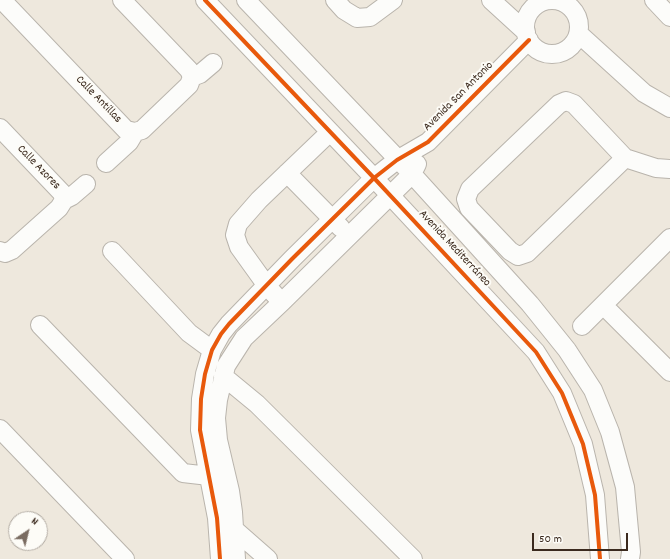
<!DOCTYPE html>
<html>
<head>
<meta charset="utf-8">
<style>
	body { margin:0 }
	#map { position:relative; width:670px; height:559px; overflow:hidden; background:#eee8dd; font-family:Dekko,sans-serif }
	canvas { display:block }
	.north { position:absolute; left:8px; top:511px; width:40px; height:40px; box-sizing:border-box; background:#fdfcf7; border:1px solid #afa8a0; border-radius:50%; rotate:35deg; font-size:11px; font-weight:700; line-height:16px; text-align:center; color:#3b2a1e }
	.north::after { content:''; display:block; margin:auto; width:14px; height:18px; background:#7a6c61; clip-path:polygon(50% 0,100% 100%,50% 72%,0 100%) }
	.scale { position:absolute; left:532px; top:533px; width:96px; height:18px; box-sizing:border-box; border:2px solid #3b2a1e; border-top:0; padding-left:5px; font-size:12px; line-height:14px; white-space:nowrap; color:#3b2a1e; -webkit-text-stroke:3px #fdfcf7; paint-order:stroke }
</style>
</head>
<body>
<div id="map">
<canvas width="670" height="559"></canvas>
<div class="north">N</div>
<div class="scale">50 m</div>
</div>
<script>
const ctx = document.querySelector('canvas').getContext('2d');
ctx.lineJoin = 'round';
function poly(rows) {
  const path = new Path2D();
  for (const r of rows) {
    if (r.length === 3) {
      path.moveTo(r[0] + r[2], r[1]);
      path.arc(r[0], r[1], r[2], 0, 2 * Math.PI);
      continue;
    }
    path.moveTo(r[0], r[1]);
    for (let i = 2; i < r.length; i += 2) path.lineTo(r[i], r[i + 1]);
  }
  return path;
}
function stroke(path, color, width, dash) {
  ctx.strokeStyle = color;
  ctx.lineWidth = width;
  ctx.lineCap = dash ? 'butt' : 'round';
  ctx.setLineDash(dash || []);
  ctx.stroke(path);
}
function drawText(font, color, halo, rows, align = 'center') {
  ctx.font = font + ' Dekko,sans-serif';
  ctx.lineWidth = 4;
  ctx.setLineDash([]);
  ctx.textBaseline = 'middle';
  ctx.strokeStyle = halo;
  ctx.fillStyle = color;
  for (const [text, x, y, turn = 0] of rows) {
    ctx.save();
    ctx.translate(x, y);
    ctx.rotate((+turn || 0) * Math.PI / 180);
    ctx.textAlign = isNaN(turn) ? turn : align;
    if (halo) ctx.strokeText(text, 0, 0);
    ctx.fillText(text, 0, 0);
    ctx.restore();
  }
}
const minor = poly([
	[2,0,126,130,135,132,142,130,189,85,192,77,189,70,122,0],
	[205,0,374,178,536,352,562,393,583,444,595,495,600,559],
	[246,0,412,174,530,304,567,350,593,390,610,432,625,487,631,552,630,559],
	[335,0,344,10,357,18,370,17,393,0],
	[491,0,526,32],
	[654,0,670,17],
	[552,27,27],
	[579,34,644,93,670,108],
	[192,77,200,74,213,63],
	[0,128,62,193,64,200,59,208,12,250,5,253,0,251],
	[625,158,527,253,518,256,510,251,469,208,466,199,470,189,559,104,566,101,574,104,625,158,656,168,670,169],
	[106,163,129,142,135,132],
	[287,173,341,228],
	[64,200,72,196,86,184],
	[112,251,189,333,212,350],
	[275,295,267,286,239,247,235,235,238,224,259,200,330,132],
	[603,305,670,372],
	[40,325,183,473,209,476],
	[582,326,670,238],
	[223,376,257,404,413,559],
	[0,429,125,559],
	[235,530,268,559],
	[220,559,217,518,200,430,201,399,205,374,212,350,221,334,229,324,292,259,374,178,397,160,428,142,529,40],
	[236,559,233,512,230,491,218,440,216,418,218,400,226,366,244,338,282,302,412,174,417,164]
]);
stroke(minor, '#b9b4ac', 20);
stroke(minor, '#fcfcfa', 18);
stroke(poly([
	[205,0,374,178,536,352,562,393,583,444,595,495,600,559],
	[220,559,217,518,200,430,201,399,205,374,212,350,221,334,229,324,292,259,374,178,397,160,428,142,529,40]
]), '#e8590c', 4);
drawText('12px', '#3b2a1e', '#fdfcf7', [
	["Avenida San Antonio",459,97,-45],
	["Calle Antillas",98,100,46],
	["Calle Azores",38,168,46],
	["Avenida Mediterráneo",454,249,47]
]);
</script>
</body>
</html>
